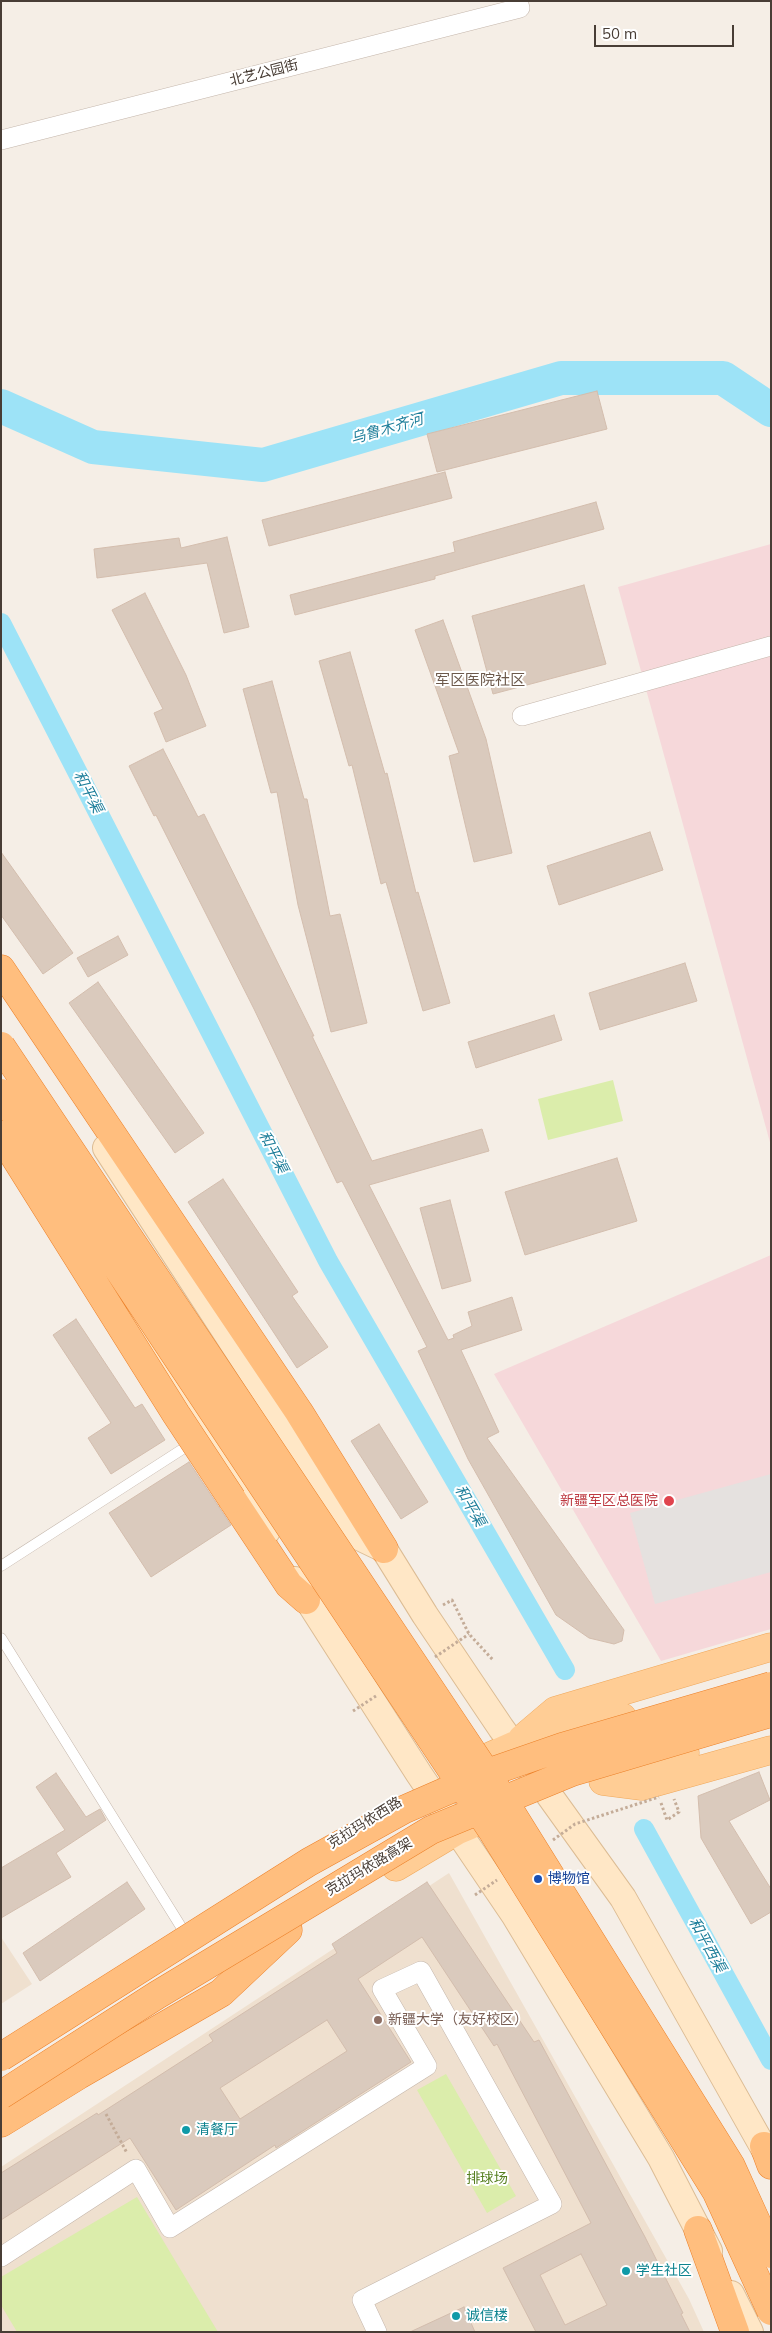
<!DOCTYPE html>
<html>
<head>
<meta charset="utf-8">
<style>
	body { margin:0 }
	#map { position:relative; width:772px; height:2333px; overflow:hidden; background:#f5eee6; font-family:Mulish,sans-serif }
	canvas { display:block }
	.frame { position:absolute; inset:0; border:2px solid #483d35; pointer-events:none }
	.scale { position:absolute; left:594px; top:25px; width:140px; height:22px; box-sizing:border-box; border:2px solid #483d35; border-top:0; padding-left:6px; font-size:15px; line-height:18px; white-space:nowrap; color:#483d35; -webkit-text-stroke:4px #fff; paint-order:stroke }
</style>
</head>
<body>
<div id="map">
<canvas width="772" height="2333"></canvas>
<div class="frame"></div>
<div class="scale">50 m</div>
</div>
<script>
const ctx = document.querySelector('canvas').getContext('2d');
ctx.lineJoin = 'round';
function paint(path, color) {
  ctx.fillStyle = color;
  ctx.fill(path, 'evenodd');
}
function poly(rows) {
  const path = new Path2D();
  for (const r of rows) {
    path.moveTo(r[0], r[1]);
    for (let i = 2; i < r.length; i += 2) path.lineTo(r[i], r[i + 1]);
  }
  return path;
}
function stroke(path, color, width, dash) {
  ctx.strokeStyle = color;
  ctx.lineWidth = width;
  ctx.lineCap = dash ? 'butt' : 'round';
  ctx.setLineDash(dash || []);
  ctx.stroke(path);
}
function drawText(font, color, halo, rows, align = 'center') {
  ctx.font = font + ' Mulish,"Noto Sans SC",sans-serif';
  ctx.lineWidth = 4;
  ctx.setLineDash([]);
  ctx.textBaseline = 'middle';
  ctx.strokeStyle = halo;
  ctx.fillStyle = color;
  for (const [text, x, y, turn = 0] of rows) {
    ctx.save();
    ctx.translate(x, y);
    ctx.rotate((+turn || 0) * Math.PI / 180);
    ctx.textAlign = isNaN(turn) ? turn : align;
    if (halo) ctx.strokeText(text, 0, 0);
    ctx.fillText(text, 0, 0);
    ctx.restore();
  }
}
paint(poly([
	[449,1873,689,2299,704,2332,1,2332,1,2167],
	[1,1937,32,1984,1,2004]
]), '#efe0cf');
paint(poly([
	[771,544,771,1146,618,587],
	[771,1255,771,1629,661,1661,494,1374]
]), '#f6d8da');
paint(poly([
	[613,1080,623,1121,548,1140,538,1099],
	[446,2074,516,2196,487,2213,417,2090],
	[137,2197,218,2332,17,2332,1,2305,1,2277]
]), '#dbedab');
paint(poly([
	[771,1474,771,1572,655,1604,630,1513]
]), '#e5e1df');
stroke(poly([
	[1,623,328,1261,565,1670],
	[644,1829,771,2060]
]), '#9de3f7', 20);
stroke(poly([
	[1,406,93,447,263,465,561,378,723,378,771,410]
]), '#9de3f7', 34);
const building = poly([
	[597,391,607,429,437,472,427,434,597,391],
	[445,472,452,498,269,546,262,520,445,472],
	[596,502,604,529,435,576,435,579,295,615,290,595,455,552,453,542,596,502],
	[227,537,249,627,224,633,207,563,97,578,94,549,179,538,181,548,227,537],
	[584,585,606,664,493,694,472,616,584,585],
	[145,593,186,675,206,726,166,742,154,713,163,709,112,610,145,593],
	[443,620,486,739,512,853,474,862,449,756,459,753,415,630,443,620],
	[350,652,385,774,387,773,416,893,418,892,450,1003,423,1011,386,882,381,884,352,765,349,766,319,661,350,652],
	[272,681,304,799,307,799,330,916,340,914,367,1023,331,1032,298,905,277,792,271,793,243,689,272,681],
	[163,749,198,817,204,814,314,1036,312,1036,372,1161,482,1129,489,1151,369,1185,448,1340,454,1338,453,1335,472,1326,468,1312,512,1297,522,1330,461,1350,499,1432,487,1438,624,1630,622,1641,614,1644,589,1638,556,1615,468,1459,418,1351,427,1347,342,1181,337,1183,254,1009,156,815,154,816,129,766,163,749],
	[650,832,663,870,559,905,547,866,650,832],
	[1,852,73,953,43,974,1,915,1,852],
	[118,936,128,955,88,977,77,958,118,936],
	[685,963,697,1001,600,1030,589,993,685,963],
	[98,982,204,1133,175,1153,69,1003,98,982],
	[554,1015,562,1040,476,1068,468,1042,554,1015],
	[617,1158,637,1221,525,1255,505,1192,617,1158],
	[223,1179,298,1292,292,1296,328,1347,297,1368,188,1202,223,1179],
	[450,1200,471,1281,442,1289,420,1208,450,1200],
	[76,1319,135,1408,142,1404,165,1440,111,1474,88,1438,111,1423,53,1335,76,1319],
	[379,1424,428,1502,401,1519,351,1441,379,1424],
	[189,1462,231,1525,151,1577,109,1513,189,1462],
	[759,1772,770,1800,729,1821,771,1889,771,1912,751,1924,701,1838,698,1796,759,1772],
	[56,1773,86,1817,100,1809,106,1820,56,1853,71,1877,1,1918,1,1868,65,1830,36,1787,56,1773],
	[127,1882,145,1909,40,1981,23,1953,127,1882],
	[427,1882,534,2042,539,2040,645,2237,683,2313,681,2314,690,2332,536,2332,503,2268,591,2223,497,2044,494,2046,422,1937,358,1979,411,2062,276,2148,275,2145,176,2210,130,2138,1,2220,1,2173,97,2113,98,2115,213,2041,209,2035,337,1953,332,1944,427,1882],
	[327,2020,347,2051,240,2119,220,2088,327,2020],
	[581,2254,607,2305,565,2325,540,2275,581,2254],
	[464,2307,475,2332,410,2332,464,2307]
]);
paint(building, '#dacabd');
stroke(building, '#d3bdad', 1);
const service = poly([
	[1,1566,192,1443],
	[1,1638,188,1938]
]);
const minor = poly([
	[1,140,520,8,518,1],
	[522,716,771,646],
	[1,2257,136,2169,170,2228,427,2066,382,1989,421,1971,552,2204,362,2300,377,2332]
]);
const secondary = poly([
	[106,1148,359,1537,384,1549,425,1615,501,1728,623,1898,771,2161],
	[126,1312,210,1431,267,1531],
	[295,1580,419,1774,515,1916,661,2158,709,2251],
	[731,2294,750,2332]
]);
const primary = poly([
	[522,1739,555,1711,771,1647],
	[457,1771,513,1746,539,1737,622,1717],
	[604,1776,685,1753],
	[603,1781,642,1786,771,1750],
	[396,1867,458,1830,470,1825]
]);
const trunk = poly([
	[1,969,299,1412,384,1549],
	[232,1499,289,1585,306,1600],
	[1,2123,79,2075,221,1993,288,1930],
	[764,2146,771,2165],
	[698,2230,735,2332]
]);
stroke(service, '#c4b6ab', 11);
stroke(minor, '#c4b6ab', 20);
stroke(secondary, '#dcbc94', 28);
stroke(primary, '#efa75a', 29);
stroke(trunk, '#ec8029', 29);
stroke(poly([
	[443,1605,452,1600,469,1634,493,1660],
	[661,1803,667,1820,679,1812,674,1799],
	[106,2114,127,2153]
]), '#c4ac98', 3, [2.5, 2.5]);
stroke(service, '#fff', 10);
stroke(minor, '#fff', 19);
stroke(secondary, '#ffe7c6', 26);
stroke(primary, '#ffcd95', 28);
stroke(trunk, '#ffbe7e', 28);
const trunkBridge = poly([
	[1,1046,489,1777,731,2166,771,2254],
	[1,1093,493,1832,716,2191,771,2311],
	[1,1135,176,1414,232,1499],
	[1,2057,309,1862,403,1810,490,1772,562,1747,771,1686],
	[1,2095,157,1995,431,1830,572,1772,771,1713]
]);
stroke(trunkBridge, '#ec8029', 29, []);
stroke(poly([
	[435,1657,469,1634],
	[353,1711,376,1696],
	[553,1840,575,1824,659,1797],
	[475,1895,497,1880]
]), '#c4ac98', 3, [2.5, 2.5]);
stroke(trunkBridge, '#ffbe7e', 28);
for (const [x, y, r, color] of [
	[669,1501,6,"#e0444e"],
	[538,1879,5,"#1a4fb4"],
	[378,2020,5,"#8d6e63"],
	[186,2130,5,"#0f9aa8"],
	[626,2271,5,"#0f9aa8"],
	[456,2316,5,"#0f9aa8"]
]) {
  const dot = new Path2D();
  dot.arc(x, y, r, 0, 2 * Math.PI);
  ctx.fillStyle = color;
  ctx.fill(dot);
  stroke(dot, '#fff', 2);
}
drawText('14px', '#483d35', '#fff', [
	["北艺公园街",264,73,-14],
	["克拉玛依西路",365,1823,-32],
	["克拉玛依路高架",369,1867,-31]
]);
drawText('14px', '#be3a42', '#fff', [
	["新疆军区总医院",658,1501]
], 'right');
drawText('14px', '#164399', '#fff', [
	["博物馆",548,1879]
], 'left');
drawText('14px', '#785e54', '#fff', [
	["新疆大学（友好校区）",388,2020]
], 'left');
drawText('14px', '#0d838f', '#fff', [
	["清餐厅",196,2130],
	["学生社区",636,2271],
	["诚信楼",466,2316]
], 'left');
drawText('14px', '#578022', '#fff', [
	["排球场",487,2179]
]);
drawText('italic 15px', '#1f7f9b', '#fff', [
	["乌鲁木齐河",387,429,-16],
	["和平渠",88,792,63],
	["和平渠",273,1152,63],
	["和平渠",470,1506,60],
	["和平西渠",707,1945,61]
]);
drawText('15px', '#6c594b', '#fff', [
	["军区医院社区",480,680]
]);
</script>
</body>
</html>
